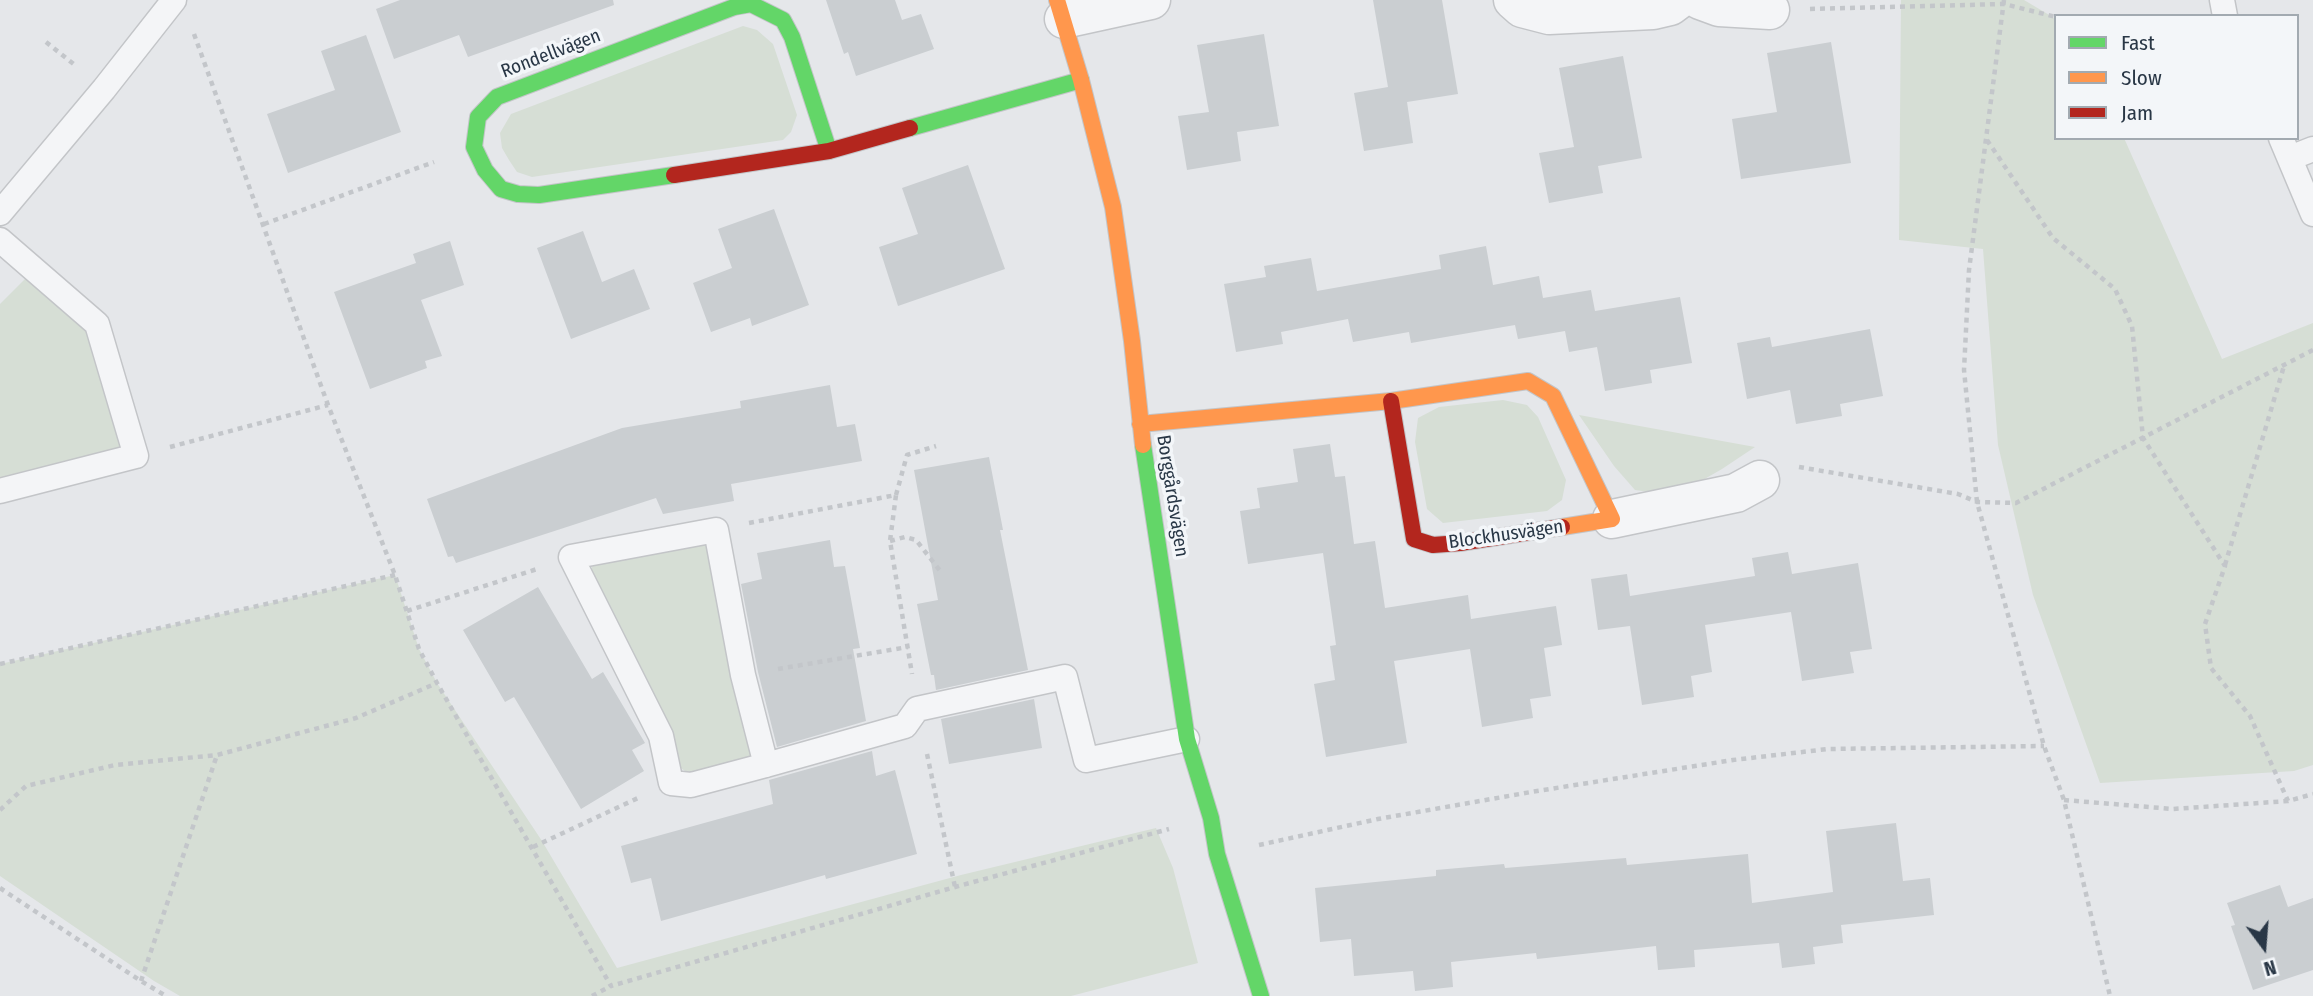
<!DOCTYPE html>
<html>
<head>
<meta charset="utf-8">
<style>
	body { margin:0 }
	#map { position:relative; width:2313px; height:996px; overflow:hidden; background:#e5e7ea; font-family:"Fira Sans Condensed",sans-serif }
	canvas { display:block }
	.legend { position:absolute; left:2054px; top:14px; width:245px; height:126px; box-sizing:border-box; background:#f3f6f9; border:2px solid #a2aab1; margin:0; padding:9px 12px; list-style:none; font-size:21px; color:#293746 }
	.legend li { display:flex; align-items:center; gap:14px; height:35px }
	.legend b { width:35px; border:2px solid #a2aab1 }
	.north { position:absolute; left:2229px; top:912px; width:70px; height:70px; -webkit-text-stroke:5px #f3f6f9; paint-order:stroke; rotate:164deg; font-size:19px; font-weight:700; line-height:28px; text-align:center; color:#293746 }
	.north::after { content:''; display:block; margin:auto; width:24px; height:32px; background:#293746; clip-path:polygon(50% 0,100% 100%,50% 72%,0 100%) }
</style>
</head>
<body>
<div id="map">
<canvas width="2313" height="996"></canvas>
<ul class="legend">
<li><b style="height:9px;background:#63d668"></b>Fast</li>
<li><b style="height:9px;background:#ff974d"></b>Slow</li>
<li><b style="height:9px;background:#b3261e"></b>Jam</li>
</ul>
<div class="north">N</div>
</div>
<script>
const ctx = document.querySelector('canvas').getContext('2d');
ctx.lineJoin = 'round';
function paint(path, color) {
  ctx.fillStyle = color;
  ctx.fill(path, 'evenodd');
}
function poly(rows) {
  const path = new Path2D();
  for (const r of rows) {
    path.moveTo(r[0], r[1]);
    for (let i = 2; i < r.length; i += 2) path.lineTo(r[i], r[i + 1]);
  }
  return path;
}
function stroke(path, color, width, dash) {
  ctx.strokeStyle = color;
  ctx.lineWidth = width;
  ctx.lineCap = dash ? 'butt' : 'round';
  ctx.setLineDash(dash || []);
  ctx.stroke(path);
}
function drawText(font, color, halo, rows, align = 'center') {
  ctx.font = font + ' "Fira Sans Condensed",sans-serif';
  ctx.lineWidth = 7;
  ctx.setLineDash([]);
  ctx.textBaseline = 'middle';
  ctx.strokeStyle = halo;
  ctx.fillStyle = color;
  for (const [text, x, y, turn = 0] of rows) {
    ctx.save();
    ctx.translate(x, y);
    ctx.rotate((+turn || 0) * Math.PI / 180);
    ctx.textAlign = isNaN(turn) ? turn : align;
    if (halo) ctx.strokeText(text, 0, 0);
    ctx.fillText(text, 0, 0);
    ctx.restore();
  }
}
paint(poly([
	[1901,0,2024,0,2056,19,2056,138,2124,138,2222,359,2313,323,2313,765,2294,771,2100,783,2033,595,1998,445,1983,249,1899,240],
	[743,26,757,30,773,44,797,115,791,132,783,140,532,177,517,172,509,160,502,148,500,133,511,114],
	[34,270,97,324,136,456,0,491,0,304],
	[1503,400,1527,405,1538,417,1566,480,1562,500,1547,511,1443,523,1427,509,1415,442,1418,418,1439,407],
	[1579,415,1755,447,1722,469,1694,485,1663,494,1635,490,1614,466],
	[709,544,761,759,695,778,675,764,588,583,594,560],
	[395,575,419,649,437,683,542,841,617,968,961,875,1156,828,1173,868,1198,963,1071,996,180,996,154,981,0,876,0,664]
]), '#d6ded5');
paint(poly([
	[400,0,613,0,614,5,468,57,459,35,394,59,376,9],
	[826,0,895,0,902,20,921,14,934,49,856,76,848,52,844,54],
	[1373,0,1442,0,1458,94,1407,102,1413,143,1364,151,1354,93,1388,87],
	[1264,34,1279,126,1237,132,1241,161,1187,170,1178,116,1209,112,1197,45],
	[366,35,401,132,288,173,267,114,335,90,321,51],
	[1831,42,1851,163,1741,179,1732,119,1777,112,1767,53],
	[1623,56,1642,158,1598,166,1603,193,1549,203,1539,153,1574,147,1559,68],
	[968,165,1005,269,898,306,879,247,918,234,902,188],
	[774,209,809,305,752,326,750,318,711,332,693,283,732,268,718,229],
	[583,231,602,282,634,269,650,309,571,339,537,248],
	[450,241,464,285,421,300,442,356,425,361,427,368,370,389,334,292,416,263,413,254],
	[1486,246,1493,285,1539,276,1543,298,1591,290,1595,311,1680,297,1692,363,1650,370,1652,383,1605,391,1597,347,1569,352,1565,331,1518,339,1515,325,1411,343,1409,332,1353,342,1348,319,1281,332,1283,344,1236,352,1224,284,1266,277,1264,266,1311,258,1317,291,1441,269,1439,255],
	[1870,329,1883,396,1840,404,1842,416,1796,424,1790,390,1747,399,1737,343,1770,337,1772,347],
	[830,385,837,427,855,424,862,461,731,484,734,501,663,514,656,498,456,563,453,556,448,557,427,499,622,428,741,408,740,401],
	[1330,444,1335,477,1345,476,1354,544,1375,541,1385,608,1468,595,1471,619,1556,606,1562,645,1544,648,1551,696,1530,699,1533,718,1482,727,1470,649,1394,661,1407,743,1326,757,1314,684,1335,680,1330,646,1336,645,1323,553,1248,564,1240,511,1260,508,1257,488,1298,482,1293,449],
	[989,457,1003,530,1000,530,1028,670,936,690,934,675,931,675,917,604,938,600,914,470],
	[830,540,834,567,845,566,860,648,853,649,866,721,777,747,758,672,741,584,762,579,757,553],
	[1788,552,1792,574,1858,563,1872,649,1850,652,1854,673,1802,681,1791,612,1705,625,1712,672,1691,676,1694,697,1642,705,1630,626,1598,630,1591,579,1627,574,1630,596,1755,576,1752,558],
	[538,587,592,679,603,672,645,743,632,750,644,771,581,809,514,697,505,702,463,630],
	[1034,699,1042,748,949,764,941,719],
	[872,751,876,776,895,770,917,854,826,879,825,875,661,921,651,878,631,883,621,846,773,804,769,780],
	[1896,823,1903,881,1930,878,1934,915,1841,925,1843,943,1813,947,1815,964,1782,968,1779,943,1694,950,1695,967,1658,970,1656,946,1537,959,1536,953,1451,962,1453,987,1415,991,1413,971,1354,976,1351,939,1320,942,1315,888,1436,876,1436,870,1504,864,1505,868,1626,858,1627,865,1748,854,1752,903,1833,892,1826,831],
	[2280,885,2288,907,2313,898,2313,970,2253,990,2231,926,2235,925,2227,903]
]), '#caced1');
const lane = poly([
	[2222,0,2225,16],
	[2281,138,2313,214],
	[2290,158,2313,149],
	[0,213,104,89,174,0],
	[0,240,97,324,136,456,0,491],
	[766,765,743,675,716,530,571,557,661,736,671,783,691,785,766,765,905,726,917,709,1065,677,1086,760,1187,739]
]);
const street = poly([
	[1513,0,1522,8,1549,15,1653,10,1670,6,1678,0],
	[1700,0,1719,7,1770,10],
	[1064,19,1151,0],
	[1612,519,1736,493,1760,480]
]);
const fast = poly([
	[910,128,1081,80],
	[674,175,539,195,518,194,501,189,485,170,474,147,478,117,497,97,734,7,751,4,783,20,792,37,829,151],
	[1143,445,1187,739,1211,818,1217,854,1261,996]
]);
const slow = poly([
	[1057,0,1081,80,1113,207,1132,341,1143,445],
	[1140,424,1391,401,1528,381,1553,396,1612,519,1562,527]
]);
const jam = poly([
	[674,175,829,151,910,128],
	[1391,401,1414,539,1433,545,1460,543,1562,527]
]);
stroke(lane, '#c3c5c8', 27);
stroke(street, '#c3c5c8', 41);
stroke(fast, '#c3c5c8', 18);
stroke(slow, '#c3c5c8', 18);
stroke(jam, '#c3c5c8', 18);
stroke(poly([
	[2004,0,1969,270,1964,370,1977,502,2044,746,2064,800,2110,996],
	[1810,9,2004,4,2056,17],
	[194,34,328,405,395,575,419,649,437,683,611,986,955,887,1169,829],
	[46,42,76,66],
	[1987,140,2053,238,2115,289,2132,326,2143,438,2225,566,2205,624,2211,668,2250,716,2288,801],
	[264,224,434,162],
	[170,447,328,405],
	[1799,467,1958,494,1977,502,2016,503,2313,350],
	[896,495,907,455,936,446],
	[749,523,896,495,890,541,912,674],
	[890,541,905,537,916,540,941,572],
	[2225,565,2284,366],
	[407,611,537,569],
	[0,664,395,575],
	[778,669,908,647],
	[927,754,955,887],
	[2064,800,2173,809,2288,801,2313,794],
	[0,810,26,786,115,765,217,755,356,718,437,683],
	[1259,845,1378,819,1531,792,1733,760,1828,749,2044,746],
	[533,847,638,798],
	[0,888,141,981,166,996],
	[141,981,217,755],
	[592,996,611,986]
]), '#c3c6ca', 4.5, [5, 5]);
stroke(lane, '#f4f5f7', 24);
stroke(street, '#f4f5f7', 38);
stroke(fast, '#63d668', 16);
stroke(slow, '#ff974d', 16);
stroke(jam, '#b3261e', 16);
drawText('19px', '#293746', '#f3f6f9', [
	["Rondellvägen",551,54,-21],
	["Borggårdsvägen",1172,496,81],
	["Blockhusvägen",1506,535,-8]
]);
</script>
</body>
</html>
